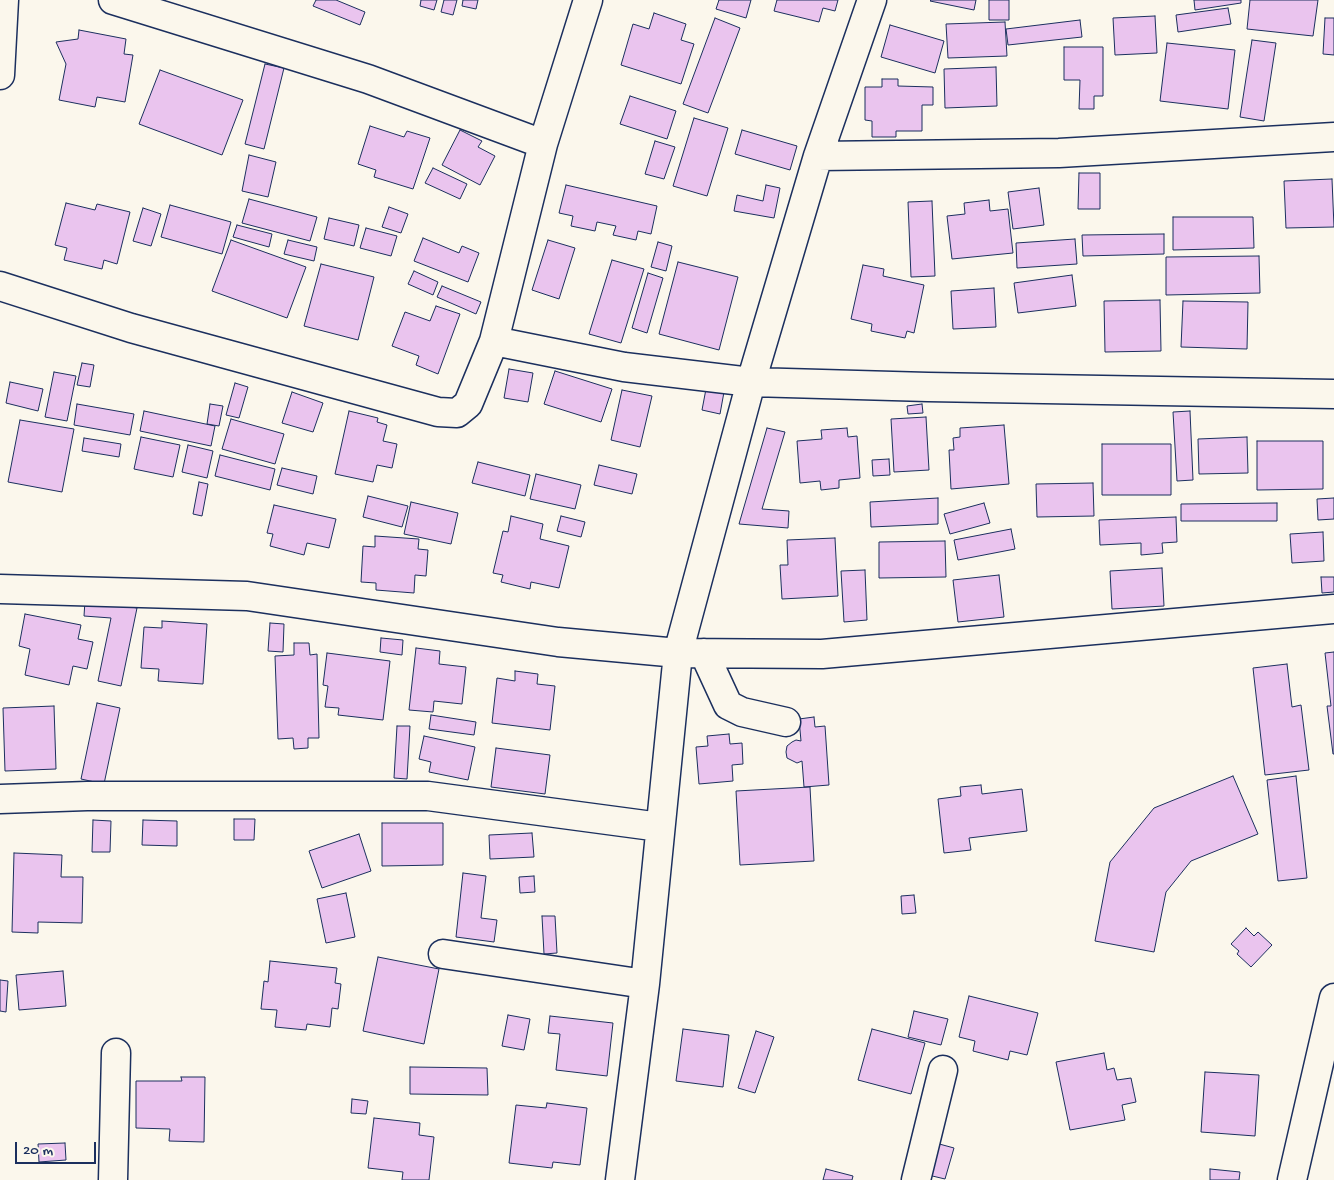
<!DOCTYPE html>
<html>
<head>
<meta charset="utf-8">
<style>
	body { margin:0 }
	#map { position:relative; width:1334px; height:1180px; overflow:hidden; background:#fbf7ec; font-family:"Gochi Hand",sans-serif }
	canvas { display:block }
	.scale { position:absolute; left:15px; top:1142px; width:81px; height:22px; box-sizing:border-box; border:2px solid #1b2f5e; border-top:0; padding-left:6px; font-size:15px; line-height:18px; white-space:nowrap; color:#1b2f5e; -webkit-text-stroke:4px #fbf7ec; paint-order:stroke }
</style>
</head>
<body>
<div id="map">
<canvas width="1334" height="1180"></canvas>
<div class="scale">20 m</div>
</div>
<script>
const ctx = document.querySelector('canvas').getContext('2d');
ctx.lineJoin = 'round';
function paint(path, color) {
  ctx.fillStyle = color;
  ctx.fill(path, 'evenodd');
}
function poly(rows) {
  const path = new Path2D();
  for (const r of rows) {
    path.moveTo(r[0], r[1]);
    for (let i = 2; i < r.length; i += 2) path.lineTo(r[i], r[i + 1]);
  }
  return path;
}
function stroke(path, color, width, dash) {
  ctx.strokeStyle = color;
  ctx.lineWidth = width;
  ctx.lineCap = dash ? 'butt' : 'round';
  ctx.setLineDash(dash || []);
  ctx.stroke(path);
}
const building = poly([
	[316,0,336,0,365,12,360,25,313,6,316,0],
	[421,0,437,0,434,10,420,6,421,0],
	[444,0,457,0,453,15,441,12,444,0],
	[463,0,478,0,476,9,462,6,463,0],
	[719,0,751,0,746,18,716,9,719,0],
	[777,0,838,0,835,11,823,8,819,22,774,11,777,0],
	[931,0,976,0,974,10,930,1,931,0],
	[989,0,1009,0,1009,20,989,20,989,0],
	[1194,0,1241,0,1241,3,1195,10,1194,0],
	[1250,0,1318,0,1313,36,1247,29,1250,0],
	[1228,8,1231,24,1178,32,1176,15,1228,8],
	[654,13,686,24,681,40,694,44,681,84,621,65,633,24,649,29,654,13],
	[1155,16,1157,53,1115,55,1113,18,1155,16],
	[715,18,740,28,708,113,683,104,715,18],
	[1325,18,1334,18,1334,55,1323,54,1325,18],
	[1080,20,1082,37,1008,45,1006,29,1080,20],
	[1005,22,1007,56,948,58,946,24,1005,22],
	[890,25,944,41,935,73,881,57,890,25],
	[79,30,126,39,124,54,133,55,125,102,97,97,95,107,59,100,66,64,56,42,78,39,79,30],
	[1252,40,1276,43,1264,121,1240,117,1252,40],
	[1167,43,1235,50,1228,109,1160,101,1167,43],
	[1064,47,1103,47,1103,96,1094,96,1094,109,1079,109,1080,80,1064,80,1064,47],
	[265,64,284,68,264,149,245,144,265,64],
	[996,67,997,106,945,108,944,69,996,67],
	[160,70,243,100,222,155,139,124,160,70],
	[882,79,898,79,898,86,933,87,933,105,922,105,922,131,896,131,896,137,872,137,872,121,865,120,865,87,882,87,882,79],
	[630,96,676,111,667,139,620,124,630,96],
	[694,118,728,128,707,196,673,186,694,118],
	[370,126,404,137,407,131,430,138,413,189,374,177,376,170,358,164,370,126],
	[460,130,482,141,478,147,495,156,480,185,442,165,460,130],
	[742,130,797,146,790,170,735,154,742,130],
	[655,141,675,147,664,179,645,174,655,141],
	[249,155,276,162,268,197,242,191,249,155],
	[433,168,467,184,460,199,425,183,433,168],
	[1079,173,1100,173,1100,209,1078,209,1079,173],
	[1332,179,1334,227,1286,228,1284,181,1332,179],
	[566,185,657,206,651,234,638,231,636,240,613,235,616,226,597,222,595,231,571,226,573,216,559,213,566,185],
	[766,185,780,188,774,218,734,211,737,195,763,201,766,185],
	[1039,188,1044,225,1013,229,1008,192,1039,188],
	[249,199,317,217,310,241,242,223,249,199],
	[989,200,990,211,1008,209,1013,253,952,259,947,216,965,214,964,203,989,200],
	[932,201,935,276,911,277,908,202,932,201],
	[66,203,95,210,97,204,130,212,117,264,104,260,102,269,64,260,67,248,55,245,66,203],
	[170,205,231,222,222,254,161,237,170,205],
	[389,207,408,214,401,233,382,227,389,207],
	[143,208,161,214,151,246,133,241,143,208],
	[1173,217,1253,217,1254,248,1173,250,1173,217],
	[329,218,359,225,354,246,324,239,329,218],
	[237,225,272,234,269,247,233,237,237,225],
	[366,228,397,236,391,256,360,248,366,228],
	[1164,234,1164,254,1083,256,1082,235,1164,234],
	[423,238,459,253,462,246,479,253,468,282,414,261,423,238],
	[1075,239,1077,264,1017,268,1016,243,1075,239],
	[231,240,306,267,287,318,212,291,231,240],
	[288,240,317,247,314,261,284,254,288,240],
	[548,240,575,248,559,299,532,290,548,240],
	[658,242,672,246,666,271,651,267,658,242],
	[1259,256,1260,293,1166,295,1166,257,1259,256],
	[612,260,644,269,621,343,589,334,612,260],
	[678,262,738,277,719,350,659,334,678,262],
	[321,264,374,277,358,340,304,326,321,264],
	[863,265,884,269,883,276,924,285,914,333,907,331,905,338,871,331,872,324,851,319,863,265],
	[414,271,438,282,433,295,408,284,414,271],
	[648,273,663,278,647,333,632,328,648,273],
	[1072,275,1076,306,1018,313,1014,283,1072,275],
	[442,286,481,302,476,314,437,297,442,286],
	[994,288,996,327,953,329,951,291,994,288],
	[1160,300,1161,351,1105,352,1104,301,1160,300],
	[1183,301,1248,302,1247,349,1181,347,1183,301],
	[436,306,460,314,438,374,416,365,419,356,392,346,405,312,430,321,436,306],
	[82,363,94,365,90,387,77,385,82,363],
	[509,369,533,373,528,402,504,398,509,369],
	[555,371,612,389,601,422,544,404,555,371],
	[54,372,76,376,67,421,45,417,54,372],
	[10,382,43,389,38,411,6,403,10,382],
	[235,383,248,387,239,418,226,415,235,383],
	[706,389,724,392,720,414,702,410,706,389],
	[622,390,652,396,640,447,611,440,622,390],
	[292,392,323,403,313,432,282,423,292,392],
	[77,404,134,414,130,435,74,425,77,404],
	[210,404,223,406,219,426,207,424,210,404],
	[922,404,923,413,908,414,907,406,922,404],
	[144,411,215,426,211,446,140,431,144,411],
	[349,411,378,418,377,422,387,425,383,441,397,444,392,468,377,465,373,482,335,474,349,411],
	[1190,411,1193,480,1177,481,1173,412,1190,411],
	[926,417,929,470,894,472,891,419,926,417],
	[231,419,284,434,275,464,222,449,231,419],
	[20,420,74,429,62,492,8,482,20,420],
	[1004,425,1009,484,951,489,949,450,954,450,953,438,960,437,960,428,1004,425],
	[767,428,785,432,762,509,789,511,788,528,739,524,767,428],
	[847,428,848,437,857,436,860,478,839,480,839,488,821,490,820,481,800,483,797,441,822,439,821,430,847,428],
	[141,437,180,445,173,477,134,469,141,437],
	[1247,437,1248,473,1199,474,1198,439,1247,437],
	[84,438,121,444,119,457,82,451,84,438],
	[1257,441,1323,441,1323,489,1257,490,1257,441],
	[1102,444,1171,444,1171,495,1102,495,1102,444],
	[188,445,213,451,207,478,182,472,188,445],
	[220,455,275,469,270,490,215,476,220,455],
	[889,459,890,475,873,476,872,460,889,459],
	[478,462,530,475,525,496,472,483,478,462],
	[599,465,637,474,632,494,594,485,599,465],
	[282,468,317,476,313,494,277,485,282,468],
	[536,474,581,485,575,509,530,499,536,474],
	[199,482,208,484,202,516,193,514,199,482],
	[1093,483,1094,516,1037,517,1036,484,1093,483],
	[368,496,408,506,402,527,363,517,368,496],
	[938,498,938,524,871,527,870,502,938,498],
	[1334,498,1334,519,1318,520,1317,499,1334,498],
	[411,502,458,513,451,544,404,534,411,502],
	[984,503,990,523,950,534,944,514,984,503],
	[1277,503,1277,521,1181,521,1181,504,1277,503],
	[274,505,336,519,329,548,307,543,304,555,270,546,273,534,267,533,274,505],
	[511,516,543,524,540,539,569,546,559,588,531,582,530,589,501,582,503,575,493,573,503,531,508,532,511,516],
	[561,516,585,522,581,537,557,531,561,516],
	[1176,517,1177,542,1162,543,1163,553,1141,555,1141,543,1100,545,1099,520,1176,517],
	[1011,529,1015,549,958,560,954,540,1011,529],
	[1323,532,1324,561,1292,563,1290,534,1323,532],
	[375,536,419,539,418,549,428,550,426,576,415,575,414,593,376,590,376,583,361,582,363,546,375,547,375,536],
	[835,538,838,596,782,599,780,565,788,565,787,540,835,538],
	[945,541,946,577,879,578,879,542,945,541],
	[1162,568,1164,606,1112,609,1110,571,1162,568],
	[865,570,867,620,844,622,841,571,865,570],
	[999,575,1004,617,958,622,953,580,999,575],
	[1321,577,1334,577,1334,592,1322,593,1321,577],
	[85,601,114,604,137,608,121,686,98,681,111,618,84,616,85,601],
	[25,614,81,625,78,639,93,642,87,669,73,666,69,685,25,675,30,649,19,646,25,614],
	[162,621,207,624,203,684,158,681,159,669,141,668,144,627,162,628,162,621],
	[270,623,284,624,283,652,268,651,270,623],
	[381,638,403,640,402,655,380,652,381,638],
	[294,643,309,643,310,655,317,654,319,738,308,738,308,748,294,749,293,738,278,739,275,656,294,655,294,643],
	[416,648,440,651,439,664,466,667,462,704,434,701,433,712,409,710,416,648],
	[1334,652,1334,754,1333,754,1327,706,1331,706,1325,653,1334,652],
	[327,653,390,661,383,720,338,715,339,708,325,707,328,686,323,685,327,653],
	[1287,664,1292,707,1301,705,1309,770,1265,775,1253,668,1287,664],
	[515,671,538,674,537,684,555,686,550,730,492,723,497,678,515,681,515,671],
	[97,703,120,708,104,784,81,779,97,703],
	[54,706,56,769,5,771,3,708,54,706],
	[431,715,476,722,474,735,429,729,431,715],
	[814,717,815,727,825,726,829,785,804,787,802,761,797,763,787,758,786,752,787,746,792,742,796,740,801,741,799,719,814,717],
	[397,726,410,726,407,779,394,778,397,726],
	[729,734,730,744,742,743,743,764,732,765,733,781,699,784,696,747,708,746,707,736,729,734],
	[424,736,475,747,468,780,429,772,431,762,419,759,424,736],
	[496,748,550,755,545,794,491,787,496,748],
	[1233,776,1258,834,1191,861,1166,892,1154,952,1095,941,1110,862,1154,808,1233,776],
	[1296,776,1307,878,1278,881,1267,780,1296,776],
	[981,785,982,794,1022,789,1027,831,969,838,971,850,944,853,938,799,961,796,960,787,981,785],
	[810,787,814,861,740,865,736,791,810,787],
	[234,819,255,819,254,840,234,840,234,819],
	[93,820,111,821,110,852,92,852,93,820],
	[143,820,177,821,177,846,142,845,143,820],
	[382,823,443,823,443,865,382,866,382,823],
	[532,833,534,857,490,859,489,835,532,833],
	[359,834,371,871,322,888,309,851,359,834],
	[14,853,62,855,61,877,83,877,82,923,38,922,38,933,12,932,14,853],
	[463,873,486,876,481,918,497,920,494,942,456,937,463,873],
	[534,876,535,892,520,893,519,877,534,876],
	[346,893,355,937,326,943,317,899,346,893],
	[914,895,916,913,902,914,901,896,914,895],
	[542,916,555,916,557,953,544,954,542,916],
	[1246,928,1254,936,1258,932,1272,945,1251,967,1237,954,1239,951,1231,944,1246,928],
	[378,957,439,969,424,1044,363,1031,378,957],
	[270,961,337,968,335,983,341,984,338,1009,332,1008,330,1027,307,1024,306,1030,275,1027,277,1010,261,1009,264,981,268,982,270,961],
	[63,971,66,1006,19,1010,16,975,63,971],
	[0,980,8,981,6,1012,0,1011,0,980],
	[969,996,1038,1013,1027,1055,1010,1051,1008,1060,973,1051,975,1041,959,1037,969,996],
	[914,1011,948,1019,941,1045,908,1037,914,1011],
	[508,1015,530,1019,524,1050,502,1046,508,1015],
	[550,1016,613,1023,607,1076,556,1070,560,1034,548,1033,550,1016],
	[683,1029,729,1035,723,1087,676,1081,683,1029],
	[872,1029,925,1043,911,1094,858,1080,872,1029],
	[756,1031,774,1037,755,1093,738,1088,756,1031],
	[1104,1053,1107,1070,1114,1068,1117,1080,1131,1078,1136,1102,1122,1105,1125,1120,1070,1130,1056,1062,1104,1053],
	[410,1067,487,1068,488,1095,410,1094,410,1067],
	[1205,1072,1259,1075,1255,1136,1201,1132,1205,1072],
	[181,1077,205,1077,204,1142,169,1141,170,1129,136,1128,136,1081,182,1081,181,1077],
	[352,1099,368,1101,366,1114,351,1113,352,1099],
	[547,1103,587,1108,580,1165,553,1162,552,1168,509,1163,516,1105,546,1108,547,1103],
	[374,1118,420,1123,419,1135,434,1137,429,1180,402,1180,403,1172,368,1168,374,1118],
	[932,1142,954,1148,945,1179,924,1174,932,1142],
	[65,1143,66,1160,39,1162,38,1144,65,1143],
	[826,1169,853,1176,852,1180,823,1180,826,1169],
	[1210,1169,1240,1172,1239,1180,1210,1180,1210,1169]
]);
paint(building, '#eac4ee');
stroke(building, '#1b2f5e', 1);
const minor = poly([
	[113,0,368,79,543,144],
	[0,75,4,0],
	[818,156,1059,153,1334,137],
	[0,286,131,328,438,412,457,413,468,404,494,341,543,144,588,0],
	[494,341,624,367,751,382,928,387,1334,394],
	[0,589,247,596,558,642,678,653,822,654,1334,609],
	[704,653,728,705,742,712,786,722],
	[0,799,87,796,428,796,660,827],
	[443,954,645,984],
	[113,1180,116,1053],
	[620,1180,645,984,678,653,751,382,818,156,872,0],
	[916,1180,943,1070],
	[1292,1180,1334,998]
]);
stroke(minor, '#1b2f5e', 31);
stroke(minor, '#fbf7ec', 28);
</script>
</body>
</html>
